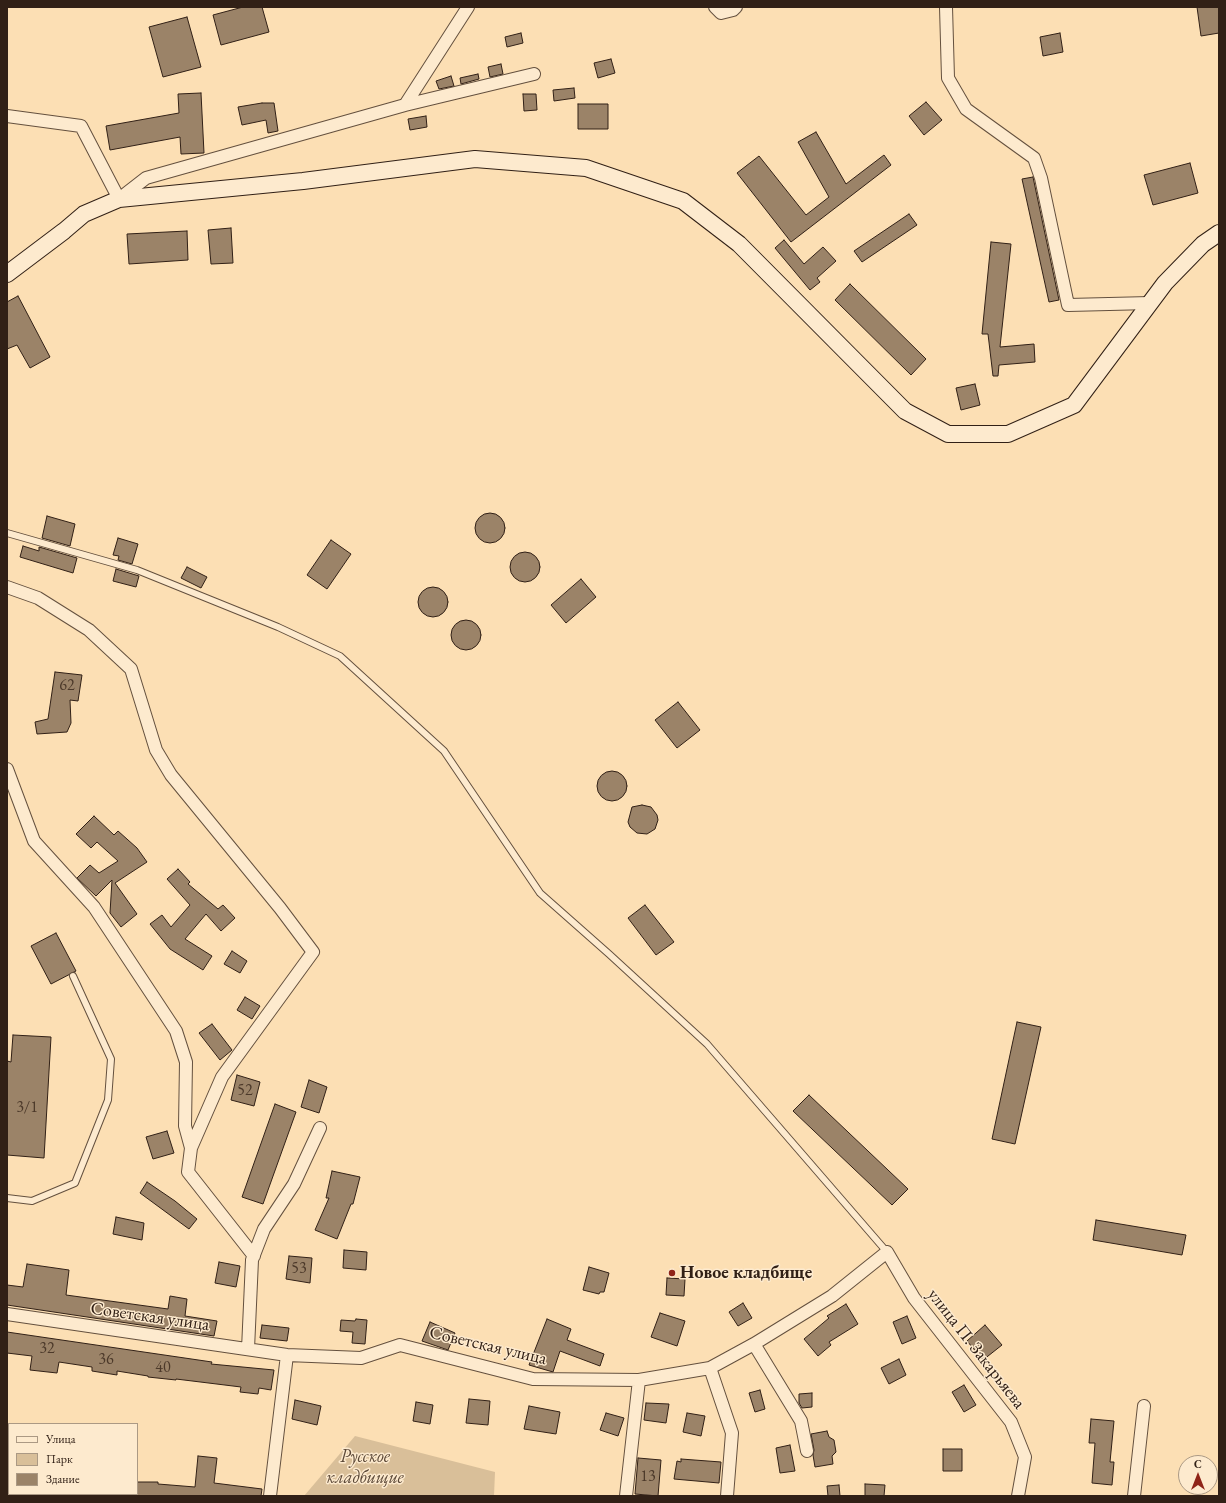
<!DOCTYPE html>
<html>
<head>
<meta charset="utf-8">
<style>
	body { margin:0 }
	#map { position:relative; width:1226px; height:1503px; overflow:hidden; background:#fcdfb4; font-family:"EB Garamond",serif }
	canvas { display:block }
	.frame { position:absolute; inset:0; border:8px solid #312016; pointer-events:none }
	.legend { position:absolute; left:8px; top:1423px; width:130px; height:72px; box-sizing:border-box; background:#fdeace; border:1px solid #ab9984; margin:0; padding:5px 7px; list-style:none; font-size:12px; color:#312016 }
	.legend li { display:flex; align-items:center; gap:8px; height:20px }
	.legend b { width:20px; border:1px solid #ab9984 }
	.north { position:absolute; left:1178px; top:1455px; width:40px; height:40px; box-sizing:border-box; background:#fdeace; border:1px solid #ab9984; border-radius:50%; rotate:0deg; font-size:11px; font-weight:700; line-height:16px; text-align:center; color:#312016 }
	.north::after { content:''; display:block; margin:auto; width:14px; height:18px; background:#8f2418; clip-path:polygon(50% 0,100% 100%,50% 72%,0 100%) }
</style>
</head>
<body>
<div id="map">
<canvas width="1226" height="1503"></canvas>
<div class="frame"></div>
<ul class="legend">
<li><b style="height:5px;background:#fdeace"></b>Улица</li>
<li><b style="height:11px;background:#d9bf99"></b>Парк</li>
<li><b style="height:11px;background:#9b8368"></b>Здание</li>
</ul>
<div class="north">С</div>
</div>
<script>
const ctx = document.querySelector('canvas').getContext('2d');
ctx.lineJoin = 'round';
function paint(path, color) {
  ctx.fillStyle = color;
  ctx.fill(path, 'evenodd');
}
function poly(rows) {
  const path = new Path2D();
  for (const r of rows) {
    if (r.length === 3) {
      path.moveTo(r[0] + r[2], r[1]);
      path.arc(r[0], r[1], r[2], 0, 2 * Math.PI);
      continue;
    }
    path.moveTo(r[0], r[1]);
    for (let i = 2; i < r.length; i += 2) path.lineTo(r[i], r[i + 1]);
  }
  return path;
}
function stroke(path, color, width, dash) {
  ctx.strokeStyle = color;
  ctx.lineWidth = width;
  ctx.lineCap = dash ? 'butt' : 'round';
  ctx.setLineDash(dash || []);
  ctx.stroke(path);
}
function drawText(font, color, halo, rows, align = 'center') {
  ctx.font = font + ' "EB Garamond",serif';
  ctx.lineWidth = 3;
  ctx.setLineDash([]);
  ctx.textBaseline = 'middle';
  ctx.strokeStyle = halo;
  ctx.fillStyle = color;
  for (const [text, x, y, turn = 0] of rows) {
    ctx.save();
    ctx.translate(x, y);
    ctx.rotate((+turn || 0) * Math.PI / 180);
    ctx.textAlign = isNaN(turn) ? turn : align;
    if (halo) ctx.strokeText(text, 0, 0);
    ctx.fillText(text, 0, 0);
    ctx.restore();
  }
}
paint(poly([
	[355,1436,495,1472,494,1496,304,1496]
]), '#d9bf99');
const building = poly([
	[243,7,262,7,269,32,221,45,213,15,243,7],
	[1197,7,1219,7,1219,33,1201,36,1197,7],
	[187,17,201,67,163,77,149,27,187,17],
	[521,33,523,43,507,47,505,37,521,33],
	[1060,33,1063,52,1043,56,1040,37,1060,33],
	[611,59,615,73,598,78,594,63,611,59],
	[501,64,503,74,490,77,488,67,501,64],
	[478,74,479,79,461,84,460,78,478,74],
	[451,76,454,86,439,89,436,81,451,76],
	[574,88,575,98,554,101,553,90,574,88],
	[201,93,204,153,181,154,180,137,110,150,106,126,179,113,178,94,201,93],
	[523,94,536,94,537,110,524,111,523,94],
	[926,102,942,120,924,135,909,116,926,102],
	[262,103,274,103,278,131,268,133,266,120,242,125,238,107,262,103],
	[578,104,608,104,608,129,578,129,578,104],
	[426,116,427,127,410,130,408,119,426,116],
	[816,132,846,184,884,155,891,165,791,242,737,173,759,156,806,215,829,197,798,142,816,132],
	[1190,163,1198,193,1153,205,1144,175,1190,163],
	[1033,177,1059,300,1049,302,1022,179,1033,177],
	[909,214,917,225,862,262,854,251,909,214],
	[231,228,233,263,211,264,208,230,231,228],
	[187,231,188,260,129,264,127,234,187,231],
	[784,240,804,264,823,247,836,261,817,278,820,282,810,290,775,248,784,240],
	[991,242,1011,244,1000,347,1034,344,1035,362,999,365,998,376,993,376,988,334,982,334,991,242],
	[850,284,926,359,911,375,835,300,850,284],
	[18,296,50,357,30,368,17,345,7,349,7,302,18,296],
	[975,384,980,405,961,410,956,388,975,384],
	[490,528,15],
	[47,516,75,524,70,546,42,538,47,516],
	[118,538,138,544,132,564,118,560,119,556,113,555,118,538],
	[331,540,351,554,327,589,307,575,331,540],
	[23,546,39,551,39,547,77,558,73,573,20,557,23,546],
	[525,567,15],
	[187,567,207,577,201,588,181,578,187,567],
	[116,569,139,576,136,587,113,581,116,569],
	[581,579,596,597,566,623,551,605,581,579],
	[433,602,15],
	[466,635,15],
	[55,672,82,675,78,701,70,700,71,723,67,732,37,734,35,722,48,719,55,672],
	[678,702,700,730,677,748,655,720,678,702],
	[612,786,15],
	[642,805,651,807,657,815,658,820,655,829,647,834,637,833,630,827,628,822,632,807,642,805],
	[94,816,114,835,118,831,137,848,147,862,115,883,137,914,121,927,110,913,112,880,96,896,77,878,90,865,99,873,118,861,97,842,91,848,76,834,94,816],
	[178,869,190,882,188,884,218,909,223,905,235,918,221,931,206,914,185,939,212,956,203,970,170,949,150,924,162,915,171,927,190,905,167,879,178,869],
	[645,905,674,942,656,955,628,918,645,905],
	[56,933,76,971,51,984,31,946,56,933],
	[232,951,247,961,240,973,224,964,232,951],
	[245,997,260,1006,252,1019,237,1010,245,997],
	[1017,1022,1041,1027,1015,1144,992,1139,1017,1022],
	[212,1024,232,1050,220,1060,199,1033,212,1024],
	[13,1035,51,1037,44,1158,7,1155,7,1061,11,1062,13,1035],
	[237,1075,260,1082,254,1106,231,1100,237,1075],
	[309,1080,327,1087,319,1113,301,1107,309,1080],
	[809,1095,908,1189,892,1205,793,1111,809,1095],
	[275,1104,296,1112,263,1204,242,1197,275,1104],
	[167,1131,174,1153,153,1159,146,1137,167,1131],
	[332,1171,360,1177,353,1204,351,1204,337,1239,315,1230,329,1198,326,1198,332,1171],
	[147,1182,175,1201,197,1219,189,1229,140,1193,147,1182],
	[116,1217,144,1223,142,1240,113,1234,116,1217],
	[1096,1220,1186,1235,1182,1255,1093,1240,1096,1220],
	[344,1250,367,1252,366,1270,343,1268,344,1250],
	[289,1256,312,1258,310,1283,286,1279,289,1256],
	[219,1262,240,1266,236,1287,215,1283,219,1262],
	[27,1264,69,1270,66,1295,168,1309,170,1296,187,1299,185,1316,217,1321,214,1336,7,1305,7,1285,23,1287,27,1264],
	[589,1267,609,1273,604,1292,600,1292,599,1294,583,1290,589,1267],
	[667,1278,685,1279,684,1296,666,1295,667,1278],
	[743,1303,752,1318,738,1326,729,1312,743,1303],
	[846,1304,858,1324,829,1342,831,1345,818,1356,804,1339,829,1318,827,1316,846,1304],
	[660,1313,685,1321,677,1346,651,1337,660,1313],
	[907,1316,916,1338,902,1344,893,1322,907,1316],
	[356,1319,367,1320,365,1344,352,1343,353,1332,340,1331,341,1320,355,1321,356,1319],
	[547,1319,571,1329,567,1340,604,1354,600,1366,560,1351,553,1372,529,1365,547,1319],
	[430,1322,455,1333,448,1350,422,1341,430,1322],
	[262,1325,289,1328,287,1341,260,1338,262,1325],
	[985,1325,1002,1345,983,1360,967,1341,985,1325],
	[7,1332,212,1362,211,1364,274,1370,271,1390,259,1388,258,1394,240,1392,241,1387,176,1379,176,1380,148,1377,148,1376,117,1371,117,1375,92,1371,92,1367,59,1362,57,1373,30,1370,32,1356,7,1353,7,1332],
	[899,1359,906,1375,889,1384,881,1368,899,1359],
	[964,1385,976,1405,964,1412,952,1392,964,1385],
	[760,1390,765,1409,755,1412,749,1393,760,1390],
	[812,1393,812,1407,802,1408,799,1403,799,1394,812,1393],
	[469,1399,490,1401,488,1425,466,1423,469,1399],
	[295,1400,321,1406,317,1425,292,1419,295,1400],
	[416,1402,433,1405,430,1424,413,1421,416,1402],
	[646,1403,669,1404,666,1423,644,1420,646,1403],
	[529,1406,560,1412,556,1434,524,1429,529,1406],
	[606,1413,624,1418,618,1436,600,1430,606,1413],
	[687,1413,705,1416,701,1436,683,1432,687,1413],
	[1091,1419,1114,1421,1110,1462,1114,1462,1112,1485,1092,1483,1095,1443,1089,1443,1091,1419],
	[827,1431,829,1437,834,1440,836,1452,832,1456,833,1464,815,1467,813,1455,814,1450,811,1434,827,1431],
	[790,1445,795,1471,780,1473,776,1448,790,1445],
	[943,1449,962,1449,962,1471,943,1471,943,1449],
	[198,1456,217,1458,214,1483,262,1489,261,1496,137,1496,137,1482,158,1482,158,1484,195,1487,198,1456],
	[638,1458,661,1460,658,1496,635,1494,638,1458],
	[681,1459,721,1462,719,1483,674,1479,677,1461,681,1462,681,1459],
	[865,1484,885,1485,884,1496,865,1496,865,1484],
	[839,1485,840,1496,828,1496,827,1486,839,1485]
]);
paint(building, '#9b8368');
stroke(building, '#312016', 1);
const lane = poly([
	[7,533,137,570,278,627,340,656,444,751,540,893,609,954,707,1044,887,1252],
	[7,1198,32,1201,75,1183,108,1100,111,1059,73,976]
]);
const street = poly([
	[715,7,721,13,733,10,736,7],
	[946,7,948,78,966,109,1034,158,1041,178,1068,305,1150,303],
	[405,105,534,74],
	[7,116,81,126,119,199,146,178,405,105,468,7],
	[7,587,38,598,89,630,131,669,156,750,171,775,280,908,313,952,222,1077,191,1148,188,1172,254,1256],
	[7,769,34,841,94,907,176,1031,186,1062,185,1126,191,1148],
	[7,1314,287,1355,361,1358,400,1345,533,1379,639,1380,710,1368,754,1344,832,1296,887,1252,914,1298,1011,1422,1025,1457,1018,1496],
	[754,1344,801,1421,807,1451],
	[248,1349,252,1260,264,1229,294,1184,320,1128],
	[710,1368,732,1433,727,1496],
	[7,1457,9,1457],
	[270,1496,287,1355],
	[626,1496,639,1380],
	[1134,1496,1144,1406]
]);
const secondary = poly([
	[7,274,64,231,84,214,119,199,303,181,475,159,586,168,683,201,739,244,905,411,948,434,1008,434,1074,405,1165,283,1203,244,1219,233]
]);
stroke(lane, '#64503e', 8);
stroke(street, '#64503e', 14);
stroke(secondary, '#312016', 18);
stroke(lane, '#fdeace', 6);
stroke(street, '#fdeace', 12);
stroke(secondary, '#fdeace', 16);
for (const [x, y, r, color] of [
	[672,1273,4,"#8f2418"]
]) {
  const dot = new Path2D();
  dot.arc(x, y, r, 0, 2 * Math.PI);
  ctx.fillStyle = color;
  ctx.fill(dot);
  stroke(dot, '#fdeace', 1.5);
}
drawText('16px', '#4c392a', null, [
	["62",67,686],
	["52",245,1091],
	["3/1",27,1108],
	["53",299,1269],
	["32",47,1349],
	["36",106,1360],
	["40",163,1368],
	["13",648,1477]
]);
drawText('bold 18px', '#312016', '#fdeace', [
	["Новое кладбище",680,1273]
], 'left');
drawText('18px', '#312016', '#fdeace', [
	["Советская улица",150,1317,8],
	["Советская улица",488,1346,13],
	["улица П. Закарьяева",976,1349,52]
]);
drawText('italic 18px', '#5b4837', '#fdeace', [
	["Русское",365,1457],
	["кладбищие",365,1478]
]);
</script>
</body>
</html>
